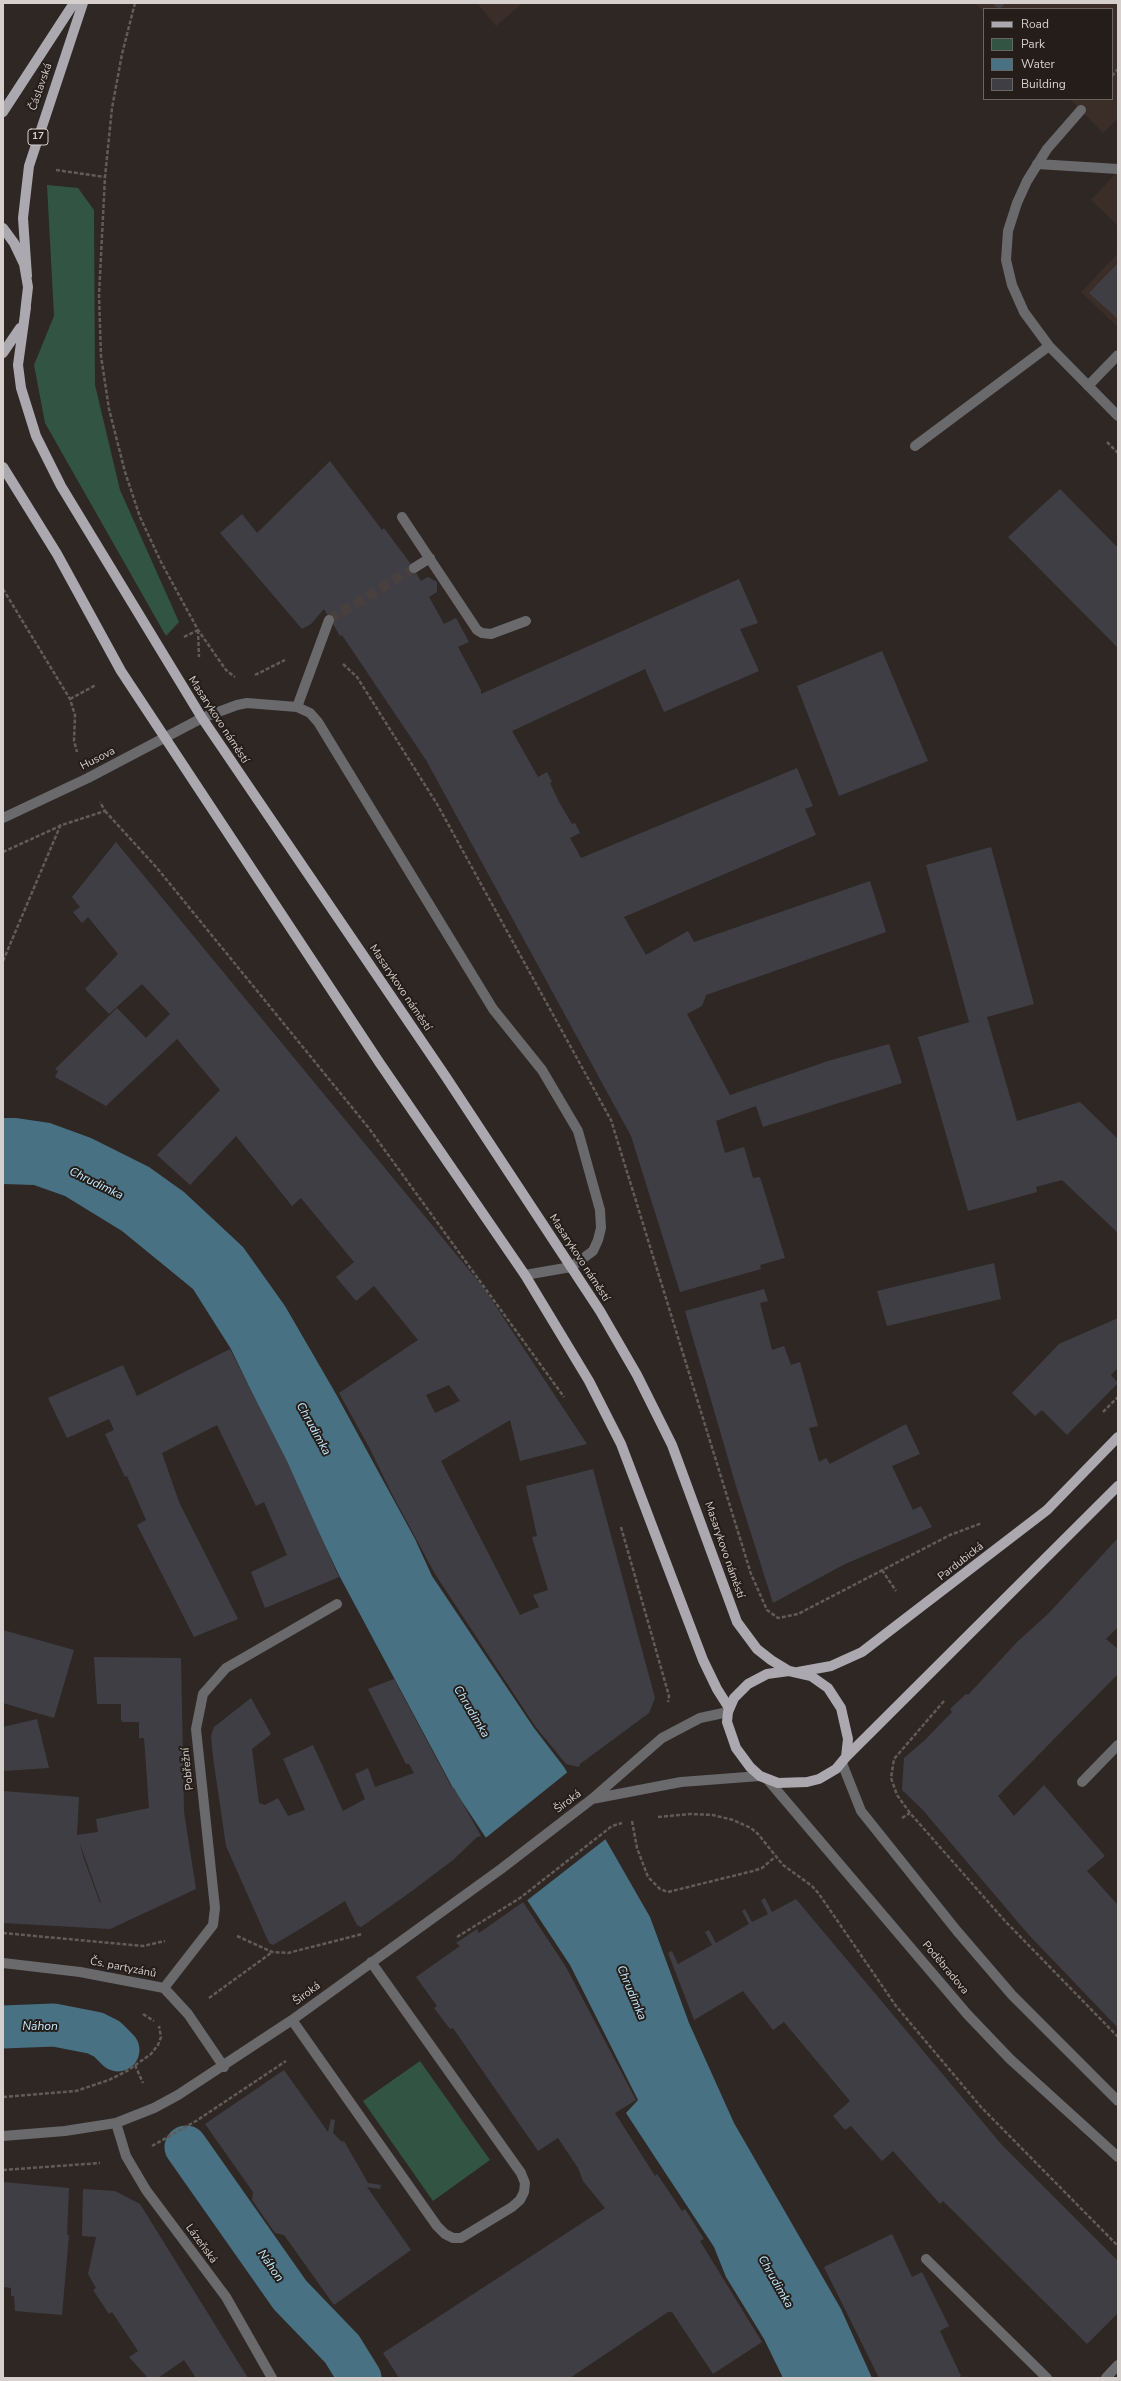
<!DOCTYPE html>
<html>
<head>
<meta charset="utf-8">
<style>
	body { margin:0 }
	#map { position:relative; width:1121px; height:2381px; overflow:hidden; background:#2e2724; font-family:"Nunito Sans",sans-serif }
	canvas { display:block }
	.frame { position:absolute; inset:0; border:4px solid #d5d0ce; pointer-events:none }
	.legend { position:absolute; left:983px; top:8px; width:130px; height:92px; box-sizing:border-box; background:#241d1a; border:1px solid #6b6562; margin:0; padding:5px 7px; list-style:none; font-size:12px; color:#d5d0ce }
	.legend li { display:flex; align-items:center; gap:8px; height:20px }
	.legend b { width:20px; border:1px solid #6b6562 }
</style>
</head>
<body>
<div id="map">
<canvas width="1121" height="2381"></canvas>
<div class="frame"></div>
<ul class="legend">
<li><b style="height:5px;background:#aba9af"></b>Road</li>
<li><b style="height:11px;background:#325442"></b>Park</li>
<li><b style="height:11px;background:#487183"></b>Water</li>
<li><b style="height:11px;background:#403e45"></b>Building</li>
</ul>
</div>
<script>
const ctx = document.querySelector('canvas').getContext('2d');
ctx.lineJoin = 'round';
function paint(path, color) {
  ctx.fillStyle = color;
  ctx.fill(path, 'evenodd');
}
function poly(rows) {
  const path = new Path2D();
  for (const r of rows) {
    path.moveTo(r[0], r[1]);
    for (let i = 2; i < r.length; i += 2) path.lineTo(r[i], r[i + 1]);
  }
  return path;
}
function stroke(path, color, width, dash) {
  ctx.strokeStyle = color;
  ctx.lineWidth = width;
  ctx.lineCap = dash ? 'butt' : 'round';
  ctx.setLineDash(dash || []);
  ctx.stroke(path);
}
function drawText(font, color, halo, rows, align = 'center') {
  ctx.font = font + ' "Nunito Sans",sans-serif';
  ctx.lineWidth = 4;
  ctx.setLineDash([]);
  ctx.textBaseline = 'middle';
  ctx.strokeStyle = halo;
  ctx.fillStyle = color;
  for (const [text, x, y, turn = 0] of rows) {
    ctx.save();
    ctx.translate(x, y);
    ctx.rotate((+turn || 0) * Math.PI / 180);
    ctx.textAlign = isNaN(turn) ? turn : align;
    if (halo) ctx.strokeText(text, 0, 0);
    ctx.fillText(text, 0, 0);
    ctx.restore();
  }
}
paint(poly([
	[477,3,523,3,496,26],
	[975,3,1118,3,1118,119,1103,133,1070,99,1112,99,1112,9,984,9,984,12],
	[1118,171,1118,226,1091,200],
	[1118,253,1118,327,1081,292]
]), '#3b2e28');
paint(poly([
	[47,185,78,188,94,210,95,385,120,490,179,622,166,636,45,423,34,365,54,316],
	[420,2061,490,2160,433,2201,363,2101]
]), '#325442');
paint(poly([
	[3,1118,16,1118,50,1123,91,1138,149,1167,184,1192,243,1247,285,1306,336,1394,415,1539,432,1576,534,1728,564,1767,650,1917,689,2023,734,2123,841,2309,872,2378,783,2378,764,2339,726,2277,714,2247,626,2113,638,2100,570,1965,453,1788,340,1577,231,1349,193,1289,122,1231,65,1196,34,1185,3,1184]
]), '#487183');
paint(poly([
	[569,1771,607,1838,525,1902,483,1840]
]), '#2e2724');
stroke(poly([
	[3,2027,54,2025,95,2033,107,2039,118,2050],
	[186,2147,290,2295,342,2349,360,2378]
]), '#487183', 43);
paint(poly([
	[992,3,1006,3,999,9],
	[1118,263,1118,319,1089,293],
	[330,461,382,530,384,528,410,563,421,581,428,577,437,582,437,592,429,597,444,624,456,618,469,642,458,647,481,690,481,694,739,579,758,623,740,629,759,671,664,712,645,669,512,731,538,777,547,772,552,782,550,783,559,802,572,824,575,823,580,833,570,838,581,858,797,768,813,806,805,809,816,835,624,917,646,955,688,931,694,942,870,881,886,932,706,995,702,1006,687,1014,730,1095,828,1061,889,1044,902,1083,763,1127,756,1106,716,1121,725,1153,744,1147,753,1178,760,1177,785,1258,760,1265,761,1269,680,1292,631,1136,426,760,342,635,340,636,324,609,311,624,302,629,220,533,242,514,257,533],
	[1060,489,1118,548,1118,648,1008,537],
	[882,651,928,761,839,796,797,686],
	[116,842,483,1287,587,1444,520,1461,510,1420,441,1461,520,1615,539,1607,533,1595,548,1590,532,1537,537,1536,526,1486,593,1469,655,1698,649,1713,580,1764,579,1767,566,1764,535,1726,435,1574,392,1494,369,1447,339,1393,418,1340,374,1286,356,1301,336,1277,354,1262,301,1198,292,1206,236,1136,190,1185,157,1155,220,1090,177,1039,106,1106,55,1077,58,1071,55,1069,117,1008,146,1038,170,1014,142,984,109,1014,85,989,118,954,88,917,82,923,73,912,80,907,72,897],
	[449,1385,460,1401,435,1413,426,1395],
	[991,847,1034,1004,969,1022,926,865],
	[987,1017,1017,1121,1080,1102,1118,1139,1118,1233,1062,1180,1036,1187,1037,1192,968,1211,918,1037],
	[994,1263,1001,1299,887,1326,877,1291],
	[764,1289,768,1301,760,1303,772,1350,784,1346,791,1365,800,1362,818,1426,809,1428,819,1462,826,1458,830,1464,906,1424,920,1454,892,1466,913,1510,921,1506,932,1527,845,1564,773,1603,736,1486,685,1311],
	[1118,1318,1118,1368,1111,1375,1118,1383,1067,1435,1042,1410,1035,1416,1012,1393,1059,1344],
	[230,1349,287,1461,339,1577,265,1608,251,1572,287,1555,264,1502,256,1506,217,1425,162,1453,179,1502,238,1619,194,1637,137,1525,146,1520,127,1476,125,1477,105,1434,114,1430,109,1419,67,1438,48,1398,123,1365,137,1396],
	[1118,1538,1118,1627,1106,1639,1118,1649,1118,1674,998,1796,1014,1816,1044,1785,1105,1856,1087,1871,1118,1905,1118,2028,1028,1934,922,1809,902,1790,904,1758,925,1740,952,1712,950,1709,966,1694,968,1695,1018,1641,1048,1614],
	[3,1630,74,1650,54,1718,3,1703],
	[94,1657,181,1658,184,1812,196,1889,110,1929,3,1923,3,1791,79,1797,77,1835,98,1832,96,1819,149,1808,144,1738,139,1738,139,1722,123,1722,121,1720,121,1704,97,1704],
	[79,1841,101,1903,100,1903,84,1859],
	[394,1679,452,1788,454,1788,481,1836,477,1837,453,1860,412,1891,361,1927,357,1925,345,1901,300,1929,273,1945,269,1943,226,1846,213,1757,211,1736,214,1727,251,1698,271,1734,252,1749,259,1803,265,1805,278,1798,288,1816,305,1810,283,1759,313,1745,343,1811,365,1799,355,1774,368,1768,375,1787,414,1773,409,1764,406,1764,368,1689],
	[37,1719,49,1768,3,1771,3,1727],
	[765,1898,772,1912,796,1899,1002,2145,1118,2261,1118,2313,1087,2344,943,2201,940,2204,893,2151,882,2161,851,2126,845,2130,833,2116,850,2101,784,2022,773,2030,743,1991,694,2020,668,1953,672,1951,678,1964,712,1945,705,1932,709,1930,716,1943,749,1924,742,1911,745,1909,752,1922,768,1914,761,1900],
	[523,1902,566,1967,636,2100,615,2113,655,2176,657,2174,682,2211,685,2209,704,2239,700,2241,762,2342,713,2374,672,2312,668,2312,570,2378,399,2378,383,2353,605,2208,583,2181,578,2168,558,2138,538,2151,453,2028,450,2029,434,2008,437,2006,416,1977,460,1946,456,1943,477,1929,479,1933],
	[284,2070,328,2132,331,2119,335,2120,333,2133,342,2142,344,2141,368,2183,381,2185,380,2189,367,2187,411,2250,334,2305,284,2235,275,2233,252,2200,253,2192,205,2124],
	[3,2182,69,2188,67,2235,69,2235,62,2315,15,2311,14,2296,11,2296,11,2288,3,2287],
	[83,2189,115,2191,140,2204,248,2378,196,2378,184,2360,158,2378,148,2378,129,2357,138,2351,112,2312,109,2314,93,2290,96,2288,88,2274,96,2237,82,2236],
	[892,2234,912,2277,922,2272,949,2326,940,2331,961,2376,957,2378,879,2378,824,2267]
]), '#403e45');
stroke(poly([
	[329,620,414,568]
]), '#47403e', 10, [10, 5]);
stroke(poly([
	[135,3,122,54,112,108,105,177,99,295,101,356,109,409,125,472,140,517,161,562,198,630,226,670,235,677],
	[1112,76,1118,69],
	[56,170,105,177],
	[1107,442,1118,453],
	[3,589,70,699,75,715,74,741,77,752],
	[198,630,199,657],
	[184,637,198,630],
	[343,664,357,677,437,804,611,1120,751,1574,767,1610,778,1618,798,1614,950,1535,982,1523],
	[255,675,285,660],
	[70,699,96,685],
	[105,811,157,868,368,1127,564,1397],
	[3,852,62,825,105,811,100,802],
	[3,961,61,824],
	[1103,1412,1118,1397],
	[621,1527,669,1696,668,1702],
	[882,1570,896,1591],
	[944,1701,894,1759,891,1778,897,1795,910,1813,1005,1921,1118,2037],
	[658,1817,690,1814,713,1815,733,1820,751,1828,758,1834,783,1865,812,1886,819,1894,896,2006,981,2107,1118,2246],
	[902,1818,910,1813],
	[632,1821,637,1848,648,1877,660,1889,668,1892,753,1871,762,1868,775,1857],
	[3,1933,143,1946,165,1941],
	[237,1936,272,1952,288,1953,362,1934],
	[457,1937,520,1898,612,1826,622,1823],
	[209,1998,271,1953],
	[143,2014,154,2021],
	[135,2065,143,2083],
	[3,2097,76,2091,109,2080,127,2071,151,2054,158,2045,161,2037,159,2026],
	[152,2146,196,2121,286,2061],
	[3,2170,100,2163]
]), '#625b59', 2.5, [4, 2]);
stroke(poly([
	[1081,110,1047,149,1027,181,1017,203,1008,231,1006,260,1012,285,1024,312,1049,346,1118,416],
	[1037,164,1118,169],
	[1088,386,1118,355],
	[915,446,1049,346],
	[402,517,477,630,482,633,491,634,526,621],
	[414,568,430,558],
	[297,707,329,620],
	[3,818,88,778,202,718,237,705,247,703,297,707,310,713,318,722,493,1009,542,1070,578,1131,600,1210,601,1228,598,1240,593,1251,571,1267,525,1275],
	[842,1763,861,1811,957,1931,1012,1995,1118,2101],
	[768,1780,967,2014,1010,2059,1118,2157],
	[1082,1782,1118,1745],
	[592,1799,681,1782,760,1776],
	[3,1963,80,1972,164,1988,188,2014,224,2067],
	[164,1988,213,1925,215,1908,196,1729,203,1694,226,1668,337,1604],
	[292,2020,437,2226,445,2234,453,2238,461,2238,512,2207,520,2200,524,2192,525,2183,521,2173,371,1962],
	[116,2123,126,2156,146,2190,226,2297,272,2378],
	[3,2136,65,2131,116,2123,154,2108,178,2095,292,2020,501,1869,592,1799,662,1738,700,1718,728,1712],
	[926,2259,1047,2378],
	[1106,2378,1118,2365]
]), '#6a696c', 10);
stroke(poly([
	[3,112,74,3],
	[3,228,14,243,24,264,28,287,25,313],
	[27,276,23,218,29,166,83,3],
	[26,307,18,365,21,388,36,436,61,486,202,718,446,1077,600,1311,637,1375,672,1445,737,1622,757,1649,771,1660,789,1671],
	[3,353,20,328],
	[3,467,57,554,121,671,379,1062,525,1275,589,1381,621,1444,703,1660,717,1689,729,1708],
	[789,1671,811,1676,828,1688,841,1708,848,1739,846,1757,836,1769,819,1779,807,1782,778,1783,760,1776,750,1767,736,1748,727,1722,728,1712,734,1698,748,1684,767,1674,789,1671],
	[798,1672,831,1666,862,1652,1047,1510,1118,1437],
	[846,1757,1118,1486]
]), '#aba9af', 10);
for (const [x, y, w] of [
	[38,137,20]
]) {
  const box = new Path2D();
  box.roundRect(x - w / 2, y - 8, w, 16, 3);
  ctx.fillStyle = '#241d1a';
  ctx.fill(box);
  stroke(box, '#d5d0ce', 1);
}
drawText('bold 10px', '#d5d0ce', null, [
	["17",38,137]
]);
drawText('11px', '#d5d0ce', '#241d1a', [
	["Čáslavská",41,87,-71],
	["Masarykovo náměstí",218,720,57],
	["Husova",98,759,-27],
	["Masarykovo náměstí",400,988,56],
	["Masarykovo náměstí",579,1258,57],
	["Masarykovo náměstí",724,1550,71],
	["Pardubická",961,1562,-38],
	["Pobřežní",188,1769,-96],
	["Široká",568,1802,-37],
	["Čs. partyzánů",123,1968,11],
	["Poděbradova",945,1968,50],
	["Široká",307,1994,-36],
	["Lázeňská",201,2244,54]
]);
drawText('italic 12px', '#c2ecff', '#241d1a', [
	["Chrudimka",96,1184,26],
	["Chrudimka",313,1429,61],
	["Chrudimka",471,1712,59],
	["Chrudimka",631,1993,67],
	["Náhon",40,2027],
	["Náhon",270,2266,55],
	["Chrudimka",775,2282,60]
]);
</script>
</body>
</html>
